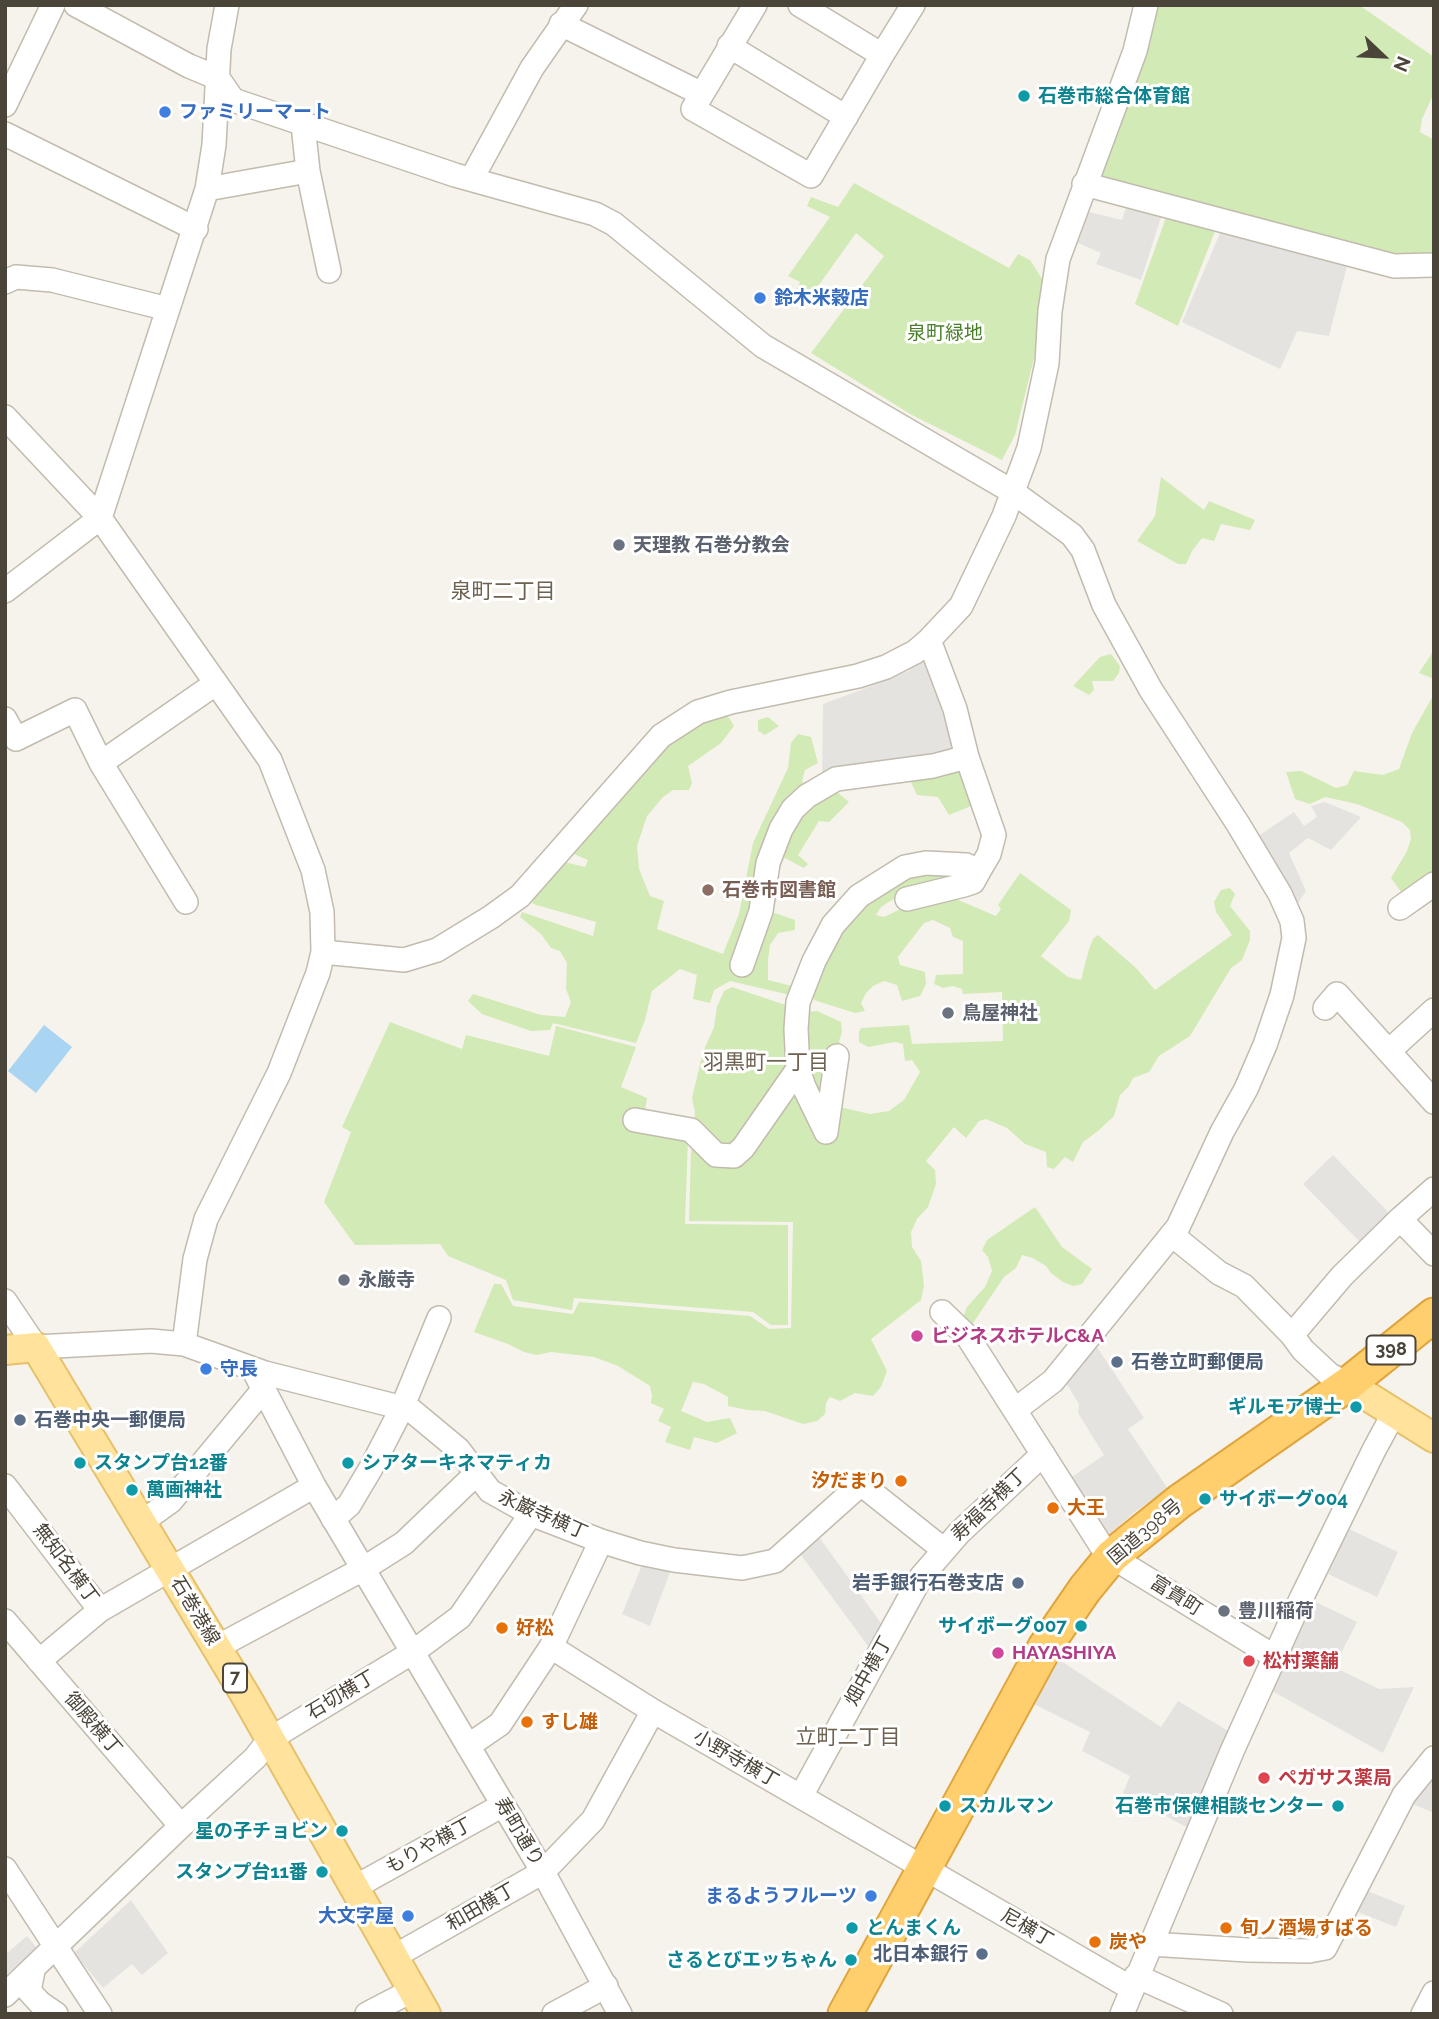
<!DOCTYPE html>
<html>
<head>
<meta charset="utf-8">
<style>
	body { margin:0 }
	#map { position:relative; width:1439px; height:2019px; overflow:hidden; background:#f6f3ec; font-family:Raleway,sans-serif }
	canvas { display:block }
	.frame { position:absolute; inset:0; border:7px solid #4b4439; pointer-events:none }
	.north { position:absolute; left:1348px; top:21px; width:70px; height:70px; -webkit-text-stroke:5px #fff; paint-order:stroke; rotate:113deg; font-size:19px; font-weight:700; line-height:28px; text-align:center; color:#4b4439 }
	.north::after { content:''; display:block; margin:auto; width:24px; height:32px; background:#4b4439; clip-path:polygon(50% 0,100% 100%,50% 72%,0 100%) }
</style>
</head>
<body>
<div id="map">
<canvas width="1439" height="2019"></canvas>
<div class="frame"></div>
<div class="north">N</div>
</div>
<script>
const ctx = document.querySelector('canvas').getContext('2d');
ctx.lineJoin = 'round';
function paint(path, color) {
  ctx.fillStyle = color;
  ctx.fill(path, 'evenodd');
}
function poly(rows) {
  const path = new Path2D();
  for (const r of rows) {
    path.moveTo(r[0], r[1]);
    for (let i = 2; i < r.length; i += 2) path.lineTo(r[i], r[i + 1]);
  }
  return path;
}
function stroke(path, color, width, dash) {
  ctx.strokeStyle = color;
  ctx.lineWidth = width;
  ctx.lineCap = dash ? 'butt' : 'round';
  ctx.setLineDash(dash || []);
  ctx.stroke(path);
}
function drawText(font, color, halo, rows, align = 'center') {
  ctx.font = font + ' Raleway,"Noto Sans JP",sans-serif';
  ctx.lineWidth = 6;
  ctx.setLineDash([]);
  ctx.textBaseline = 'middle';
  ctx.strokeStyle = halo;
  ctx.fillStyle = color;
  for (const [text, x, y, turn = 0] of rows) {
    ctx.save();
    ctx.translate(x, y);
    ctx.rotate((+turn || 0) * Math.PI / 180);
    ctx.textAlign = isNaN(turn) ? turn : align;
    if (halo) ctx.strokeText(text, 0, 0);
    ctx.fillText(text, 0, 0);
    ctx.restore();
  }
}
paint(poly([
	[1152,5,1359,5,1434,57,1434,93,1422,119,1420,132,1434,140,1434,247,1427,261,1394,262,1093,181],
	[854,183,1009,268,1018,254,1030,260,1046,285,1037,346,1015,435,1002,460,912,415,811,353,884,256,856,233,811,296,805,299,795,295,800,282,788,276,830,217,807,206,811,197,838,207],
	[1168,212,1217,226,1178,326,1135,304],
	[1161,477,1204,510,1209,501,1255,520,1250,530,1221,524,1214,541,1202,538,1192,551,1186,564,1178,564,1137,541,1155,516],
	[1434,650,1434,679,1419,673],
	[1111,654,1120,666,1119,673,1113,681,1092,681,1094,690,1089,695,1073,686,1100,657],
	[1434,694,1434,875,1404,896,1391,878,1407,851,1411,839,1410,830,1402,822,1357,804,1325,797,1310,804,1295,799,1286,772,1301,771,1336,788,1347,785,1354,771,1383,775,1399,769,1412,733],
	[726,713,734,726,721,743,688,766,692,783,689,790,673,790,663,797,647,816,637,846,639,869,650,896,664,901,657,929,723,954,739,914,753,843,788,768,791,743,798,734,811,737,818,763,805,770,802,781,808,789,786,813,766,915,775,913,795,920,795,930,778,933,770,945,768,960,768,980,792,986,790,995,730,981,714,990,710,1003,693,999,697,975,680,969,652,991,645,1020,636,1043,553,1023,550,1030,531,1031,482,1014,468,1001,473,994,541,1015,565,1017,571,1002,566,989,567,963,560,951,551,948,541,934,520,917,522,912,593,936,596,922,533,904,532,900,564,862,585,867,588,860,574,854,660,753,688,726],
	[768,717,779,726,765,735,758,731,758,720],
	[963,767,976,804,949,815,938,797,917,795,909,778],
	[837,792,849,802,829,822,819,821,798,855,808,864,804,868,779,855,791,828,805,812],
	[934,871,965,873,903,893,881,907,876,915,884,917,907,906,951,897,996,916,1001,909,998,905,1020,873,1071,910,1069,921,1041,956,1068,977,1081,980,1089,949,1093,939,1098,935,1136,968,1155,990,1232,935,1216,912,1214,902,1221,890,1230,888,1235,894,1230,906,1250,931,1250,940,1242,960,1231,968,1190,1036,1159,1056,1149,1072,1133,1078,1129,1086,1120,1095,1114,1116,1098,1131,1083,1142,1073,1162,1065,1157,1054,1169,1047,1167,1046,1152,1025,1144,1007,1128,986,1119,979,1121,966,1138,954,1127,926,1161,935,1170,936,1184,928,1207,917,1219,911,1232,912,1247,921,1261,924,1286,921,1300,871,1339,887,1371,881,1387,873,1396,855,1393,840,1401,830,1397,826,1403,825,1414,817,1421,803,1424,765,1411,748,1410,728,1406,728,1397,704,1384,693,1382,681,1411,707,1422,730,1418,737,1433,717,1443,694,1437,690,1450,665,1442,671,1427,658,1421,664,1409,651,1403,652,1396,650,1386,618,1366,594,1357,551,1352,537,1355,524,1352,508,1344,474,1332,494,1284,501,1284,513,1306,573,1314,579,1302,750,1316,769,1329,791,1328,793,1222,689,1221,691,1150,695,1112,692,1098,703,1052,714,1027,717,1007,724,991,732,987,806,1012,817,1011,841,1022,842,1032,839,1041,842,1048,835,1106,870,1114,889,1111,904,1100,920,1072,912,1060,905,1061,903,1044,895,1042,868,1047,859,1042,859,1032,861,1028,909,1025,912,1044,1003,1041,1002,992,963,994,962,989,953,986,943,988,934,984,936,975,963,974,963,941,953,937,950,928,933,920,924,923,898,957,900,965,925,972,926,984,920,996,902,1001,897,985,884,981,873,986,866,993,861,1003,865,1011,855,1013,814,1000,812,990,838,925,888,882],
	[390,1022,462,1049,466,1035,549,1056,556,1026,636,1047,621,1087,647,1098,642,1128,688,1138,685,1224,788,1225,788,1325,771,1325,753,1312,574,1298,572,1310,513,1300,506,1280,448,1256,440,1244,355,1245,324,1202,351,1132,342,1127],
	[1035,1207,1062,1247,1092,1269,1082,1284,1073,1286,1063,1282,1051,1273,1046,1266,1033,1258,1022,1255,1016,1268,1004,1277,969,1329,963,1318,967,1307,985,1287,992,1271,988,1257,982,1250,987,1240]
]), '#d2eab5');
paint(poly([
	[1128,201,1163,211,1141,280,1096,264,1101,253,1078,243,1089,212,1122,220],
	[1221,231,1347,266,1329,336,1297,331,1280,369,1182,322],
	[930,660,960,745,951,757,822,777,823,704,869,687,909,671,912,666],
	[1325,802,1361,817,1331,850,1308,838,1289,853,1306,891,1295,908,1255,838,1294,812,1304,826,1317,817,1311,806],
	[1333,1155,1392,1216,1363,1245,1303,1184],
	[1095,1344,1144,1418,1128,1429,1168,1489,1136,1511,1103,1540,1066,1481,1104,1455,1078,1413,1079,1404,1065,1381],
	[1349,1529,1398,1552,1377,1597,1328,1574],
	[817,1534,883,1626,871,1650,798,1551],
	[644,1560,673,1564,650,1626,622,1614],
	[1310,1599,1357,1622,1334,1667,1379,1689,1414,1687,1383,1753,1272,1691],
	[1058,1659,1161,1727,1178,1701,1230,1732,1190,1829,1123,1793,1130,1776,1082,1751,1090,1732,1032,1703],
	[1434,1772,1434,1813,1410,1803],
	[1365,1890,1405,1906,1396,1927,1353,1910],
	[131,1900,168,1953,142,1975,132,1964,103,1988,74,1953],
	[27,1936,37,1948,5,1976,5,1951,7,1953]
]), '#e5e3e0');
paint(poly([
	[44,1025,72,1047,36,1093,8,1071]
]), '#a9d4f2');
const minor = poly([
	[76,5,189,66,218,78,233,100,455,175,595,214,614,224,763,346,1013,492,1072,535,1083,550,1104,605,1151,690,1238,824,1280,894,1292,921,1294,938,1282,995,1265,1045,1246,1089,1222,1132,1178,1227,1053,1381,1015,1410],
	[755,5,693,109,811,176,882,55,800,5],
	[561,24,702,94],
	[729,46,846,117],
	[882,55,913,5],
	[5,105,53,5],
	[303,125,308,171,329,271],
	[5,134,196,229],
	[472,178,532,68,576,5],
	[1084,184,1394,266,1434,265],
	[207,189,308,171],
	[5,282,16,277,52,280,168,309],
	[5,417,100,518,5,591],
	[5,719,16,739,75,710,101,763,186,902],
	[101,763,215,684],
	[907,899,964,885,973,882,979,871],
	[1400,908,1434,884],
	[323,952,404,960,437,950,491,917,520,896,661,736,698,712,731,702,858,676,886,667,915,652,929,640,961,606,1004,516,1029,448,1047,363,1050,311,1058,259,1135,51,1146,5],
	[742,965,761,911,768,863,781,829,793,809,807,796,836,779,933,766,967,757],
	[1325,1008,1337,994,1434,1102],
	[1389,1051,1434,1010],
	[635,1120,691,1130,716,1155,734,1156,743,1148,798,1069],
	[826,1132,804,1087,798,1069,796,1029,798,1002,814,961,833,925,859,896,905,867,926,863,966,865,979,871,989,854,994,835,967,757,955,709,929,640],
	[826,1132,837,1056],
	[1400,1219,1434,1254],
	[1172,1235,1219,1273,1244,1286,1292,1335,1303,1350,1330,1375,1348,1384],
	[5,1301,36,1347,151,1341,184,1344,265,1373,411,1410,458,1449,490,1491,531,1514,601,1541,640,1553,674,1560,742,1568,775,1561,861,1484,944,1550],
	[942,1312,968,1337,1102,1547,1125,1565,1275,1657],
	[1292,1335,1342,1276,1400,1219,1434,1189],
	[184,1344,195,1259,206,1219,279,1073,318,973,323,952,322,912,313,870,270,760,100,518,207,189,214,145,219,49,227,5],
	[253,1369,314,1486,543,1872,620,2014],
	[5,1486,100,1610],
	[333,1519,349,1505,371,1468,402,1408,439,1318],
	[142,1522,171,1501,263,1390],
	[5,1621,181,1826],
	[217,1647,363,1569,404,1543,477,1473],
	[551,1647,653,1711,1131,1988],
	[39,1661,100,1610,314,1486],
	[468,1746,500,1724,551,1647,601,1541],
	[801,1796,921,1577,959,1533,1043,1454],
	[5,1869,100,2014],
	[355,1887,503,1805],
	[1150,1944,1248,1950,1309,1951,1325,1948,1404,1795,1434,1758],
	[395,1956,543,1872,593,1820,653,1711],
	[33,1971,29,1991,40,2003,56,2014],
	[1136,1976,1221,2014],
	[5,1995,181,1826,255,1758,270,1739,413,1652,460,1617,531,1514],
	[367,2014,413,1990],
	[554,2014,606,1986],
	[1122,2014,1233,1749,1301,1599,1374,1450,1394,1413],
	[1423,2014,1434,1993]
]);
const major = poly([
	[5,1350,36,1347,247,1698,426,2014],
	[1348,1384,1434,1438]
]);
const highway = poly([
	[845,2014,1045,1647,1085,1589,1112,1556,1129,1542,1180,1501,1348,1384,1434,1315]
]);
stroke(minor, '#c2bbae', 26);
stroke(major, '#e6c16a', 32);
stroke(highway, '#e0a43c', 37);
stroke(minor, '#fff', 23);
stroke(major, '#ffe39c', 28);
stroke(highway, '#ffcf6e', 33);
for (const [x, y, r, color] of [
	[1024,96,7,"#0f9aa8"],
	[165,112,7,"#3f7fe0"],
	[760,298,7,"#3f7fe0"],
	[619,545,7,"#6b7280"],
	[708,890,7,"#8d6e63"],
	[948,1013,7,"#6b7280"],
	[344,1280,7,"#6b7280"],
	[917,1336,7,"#d1479c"],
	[1117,1362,7,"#5c6f8a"],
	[206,1369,7,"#3f7fe0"],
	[1356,1407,7,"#0f9aa8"],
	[20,1420,7,"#5c6f8a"],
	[80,1463,7,"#0f9aa8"],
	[348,1463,7,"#0f9aa8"],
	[901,1481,7,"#e8710a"],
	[132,1490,7,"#0f9aa8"],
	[1205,1499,7,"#0f9aa8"],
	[1053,1508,7,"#e8710a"],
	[1018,1583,7,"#5c6f8a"],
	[1224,1611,7,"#6b7280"],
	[1081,1626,7,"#0f9aa8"],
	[502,1628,7,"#e8710a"],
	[998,1653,7,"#d1479c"],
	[1249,1661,7,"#e0444e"],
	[527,1722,7,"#e8710a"],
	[1264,1778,7,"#e0444e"],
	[945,1806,7,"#0f9aa8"],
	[1338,1806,7,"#0f9aa8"],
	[342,1831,7,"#0f9aa8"],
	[322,1872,7,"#0f9aa8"],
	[871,1896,7,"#3f7fe0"],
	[408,1916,7,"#3f7fe0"],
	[852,1928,7,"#0f9aa8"],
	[1226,1928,7,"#e8710a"],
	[1095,1942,7,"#e8710a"],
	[982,1954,7,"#5c6f8a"],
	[851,1960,7,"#0f9aa8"]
]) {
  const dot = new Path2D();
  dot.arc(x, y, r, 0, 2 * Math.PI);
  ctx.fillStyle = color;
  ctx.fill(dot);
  stroke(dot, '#fff', 2.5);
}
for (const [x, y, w] of [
	[1391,1350,49],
	[235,1678,24]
]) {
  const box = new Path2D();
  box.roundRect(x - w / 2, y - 14.5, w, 29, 5);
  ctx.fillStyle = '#fff';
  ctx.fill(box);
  stroke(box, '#4b4439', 2);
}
drawText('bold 18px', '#4b4439', null, [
	["398",1391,1350],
	["7",235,1678]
]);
drawText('bold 19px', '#0d838f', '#fff', [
	["石巻市総合体育館",1038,96],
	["ギルモア博士",1342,1407,"right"],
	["スタンプ台12番",94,1463],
	["シアターキネマティカ",362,1463],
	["萬画神社",146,1490],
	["サイボーグ004",1219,1499],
	["サイボーグ007",1067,1626,"right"],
	["スカルマン",959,1806],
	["石巻市保健相談センター",1324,1806,"right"],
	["星の子チョビン",328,1831,"right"],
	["スタンプ台11番",308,1872,"right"],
	["とんまくん",866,1928],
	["さるとびエッちゃん",837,1960,"right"]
], 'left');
drawText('bold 19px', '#366cbe', '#fff', [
	["ファミリーマート",179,112],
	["鈴木米穀店",774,298],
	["守長",220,1369],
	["まるようフルーツ",857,1896,"right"],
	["大文字屋",394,1916,"right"]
], 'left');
drawText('19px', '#4a7f2a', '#fff', [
	["泉町緑地",945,333]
]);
drawText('bold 19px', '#5b616d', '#fff', [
	["天理教 石巻分教会",633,545],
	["鳥屋神社",962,1013],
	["永厳寺",358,1280],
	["豊川稲荷",1238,1611]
], 'left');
drawText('bold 19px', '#785e54', '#fff', [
	["石巻市図書館",722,890]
], 'left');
drawText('bold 19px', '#b23c85', '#fff', [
	["ビジネスホテルC&A",931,1336],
	["HAYASHIYA",1012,1653]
], 'left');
drawText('bold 19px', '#4e5e75', '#fff', [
	["石巻立町郵便局",1131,1362],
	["石巻中央一郵便局",34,1420],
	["岩手銀行石巻支店",1004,1583,"right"],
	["北日本銀行",968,1954,"right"]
], 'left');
drawText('bold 19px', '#c56008', '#fff', [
	["汐だまり",887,1481,"right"],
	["大王",1067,1508],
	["好松",516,1628],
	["すし雄",541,1722],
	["旬ノ酒場すばる",1240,1928],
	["炭や",1109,1942]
], 'left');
drawText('19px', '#4b4439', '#fff', [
	["寿福寺横丁",989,1505,-44],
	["永巌寺横丁",543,1515,24],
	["国道398号",1145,1532,-40],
	["無知名横丁",66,1564,53],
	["富貴町",1176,1596,32],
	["石巻港線",195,1611,59],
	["畑中横丁",869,1671,-61],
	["石切横丁",341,1695,-31],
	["御殿横丁",93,1724,49],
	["小野寺横丁",736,1759,30],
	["寿町通り",519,1832,59],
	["もりや横丁",429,1846,-29],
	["和田横丁",481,1907,-30],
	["尼横丁",1027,1928,30]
]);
drawText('bold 19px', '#be3a42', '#fff', [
	["松村薬舗",1263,1661],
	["ペガサス薬局",1278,1778]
], 'left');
drawText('21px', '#6e6250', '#fff', [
	["泉町二丁目",503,592],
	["羽黒町一丁目",766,1063],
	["立町二丁目",848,1738]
]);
</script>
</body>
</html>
